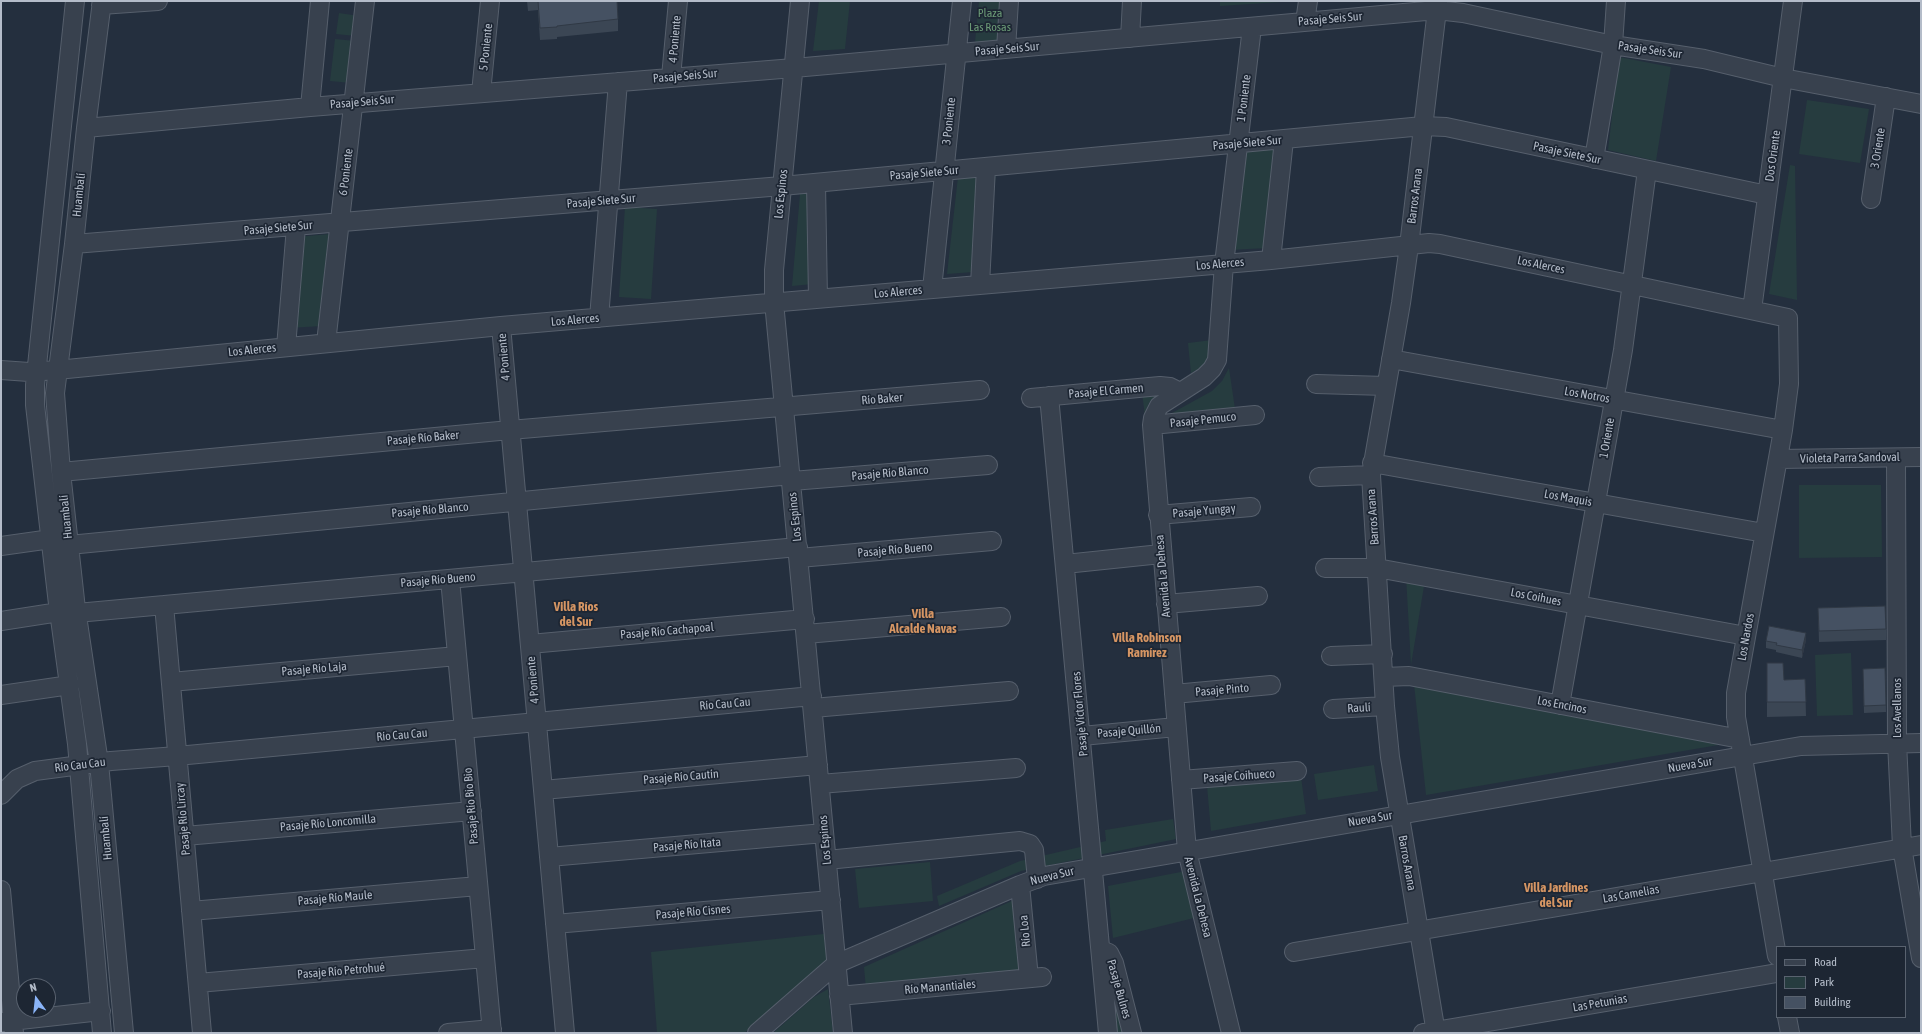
<!DOCTYPE html>
<html>
<head>
<meta charset="utf-8">
<style>
	body { margin:0 }
	#map { position:relative; width:1922px; height:1034px; overflow:hidden; background:#242f3e; font-family:"Asap Condensed",sans-serif }
	canvas { display:block }
	.frame { position:absolute; inset:0; border:2px solid #b4bcc9; pointer-events:none }
	.legend { position:absolute; left:1776px; top:946px; width:130px; height:72px; box-sizing:border-box; background:#1d2633; border:1px solid #59626f; margin:0; padding:5px 7px; list-style:none; font-size:12px; color:#b4bcc9 }
	.legend li { display:flex; align-items:center; gap:8px; height:20px }
	.legend b { width:20px; border:1px solid #59626f }
	.north { position:absolute; left:16px; top:978px; width:40px; height:40px; box-sizing:border-box; background:#1d2633; border:1px solid #59626f; border-radius:50%; rotate:345deg; font-size:11px; font-weight:700; line-height:16px; text-align:center; color:#b4bcc9 }
	.north::after { content:''; display:block; margin:auto; width:14px; height:18px; background:#8ab4f8; clip-path:polygon(50% 0,100% 100%,50% 72%,0 100%) }
</style>
</head>
<body>
<div id="map">
<canvas width="1922" height="1034"></canvas>
<div class="frame"></div>
<ul class="legend">
<li><b style="height:5px;background:#38414e"></b>Road</li>
<li><b style="height:11px;background:#263c3f"></b>Park</li>
<li><b style="height:11px;background:#455162"></b>Building</li>
</ul>
<div class="north">N</div>
</div>
<script>
const ctx = document.querySelector('canvas').getContext('2d');
ctx.lineJoin = 'round';
function paint(path, color) {
  ctx.fillStyle = color;
  ctx.fill(path, 'evenodd');
}
function poly(rows) {
  const path = new Path2D();
  for (const r of rows) {
    path.moveTo(r[0], r[1]);
    for (let i = 2; i < r.length; i += 2) path.lineTo(r[i], r[i + 1]);
  }
  return path;
}
function stroke(path, color, width, dash) {
  ctx.strokeStyle = color;
  ctx.lineWidth = width;
  ctx.lineCap = dash ? 'butt' : 'round';
  ctx.setLineDash(dash || []);
  ctx.stroke(path);
}
function drawText(font, color, halo, rows, align = 'center') {
  ctx.font = font + ' "Asap Condensed",sans-serif';
  ctx.lineWidth = 3.5;
  ctx.setLineDash([]);
  ctx.textBaseline = 'middle';
  ctx.strokeStyle = halo;
  ctx.fillStyle = color;
  for (const [text, x, y, turn = 0] of rows) {
    ctx.save();
    ctx.translate(x, y);
    ctx.rotate((+turn || 0) * Math.PI / 180);
    ctx.textAlign = isNaN(turn) ? turn : align;
    if (halo) ctx.strokeText(text, 0, 0);
    ctx.fillText(text, 0, 0);
    ctx.restore();
  }
}
paint(poly([
	[819,1,850,1,845,49,813,51],
	[979,1,1003,1,1001,40,975,42],
	[1220,1,1280,1,1280,2,1220,6],
	[339,13,359,16,356,36,336,34],
	[335,39,356,41,351,83,330,81],
	[1619,57,1671,67,1656,161,1608,150],
	[1807,100,1869,109,1860,163,1799,154],
	[1278,147,1267,248,1230,250,1241,151],
	[1790,165,1795,166,1797,300,1769,294],
	[996,174,986,271,947,274,958,177],
	[824,191,824,283,792,286,800,194],
	[625,207,657,209,651,299,619,297],
	[330,234,322,326,289,328,297,237],
	[1212,340,1212,352,1204,366,1191,373,1188,343],
	[1229,368,1235,409,1168,418,1172,413,1212,391,1222,381],
	[1164,389,1155,396,1149,403,1145,417,1142,392],
	[1799,485,1881,485,1882,557,1799,558],
	[1406,576,1425,580,1411,665],
	[1851,653,1853,715,1817,716,1815,655],
	[1414,684,1730,743,1426,795],
	[1374,765,1378,791,1318,800,1314,774],
	[1301,777,1306,814,1211,831,1207,786],
	[1173,819,1176,839,1021,871,939,906,937,896,1020,861,1106,841,1105,830],
	[930,862,933,901,859,908,855,869],
	[1186,871,1198,917,1113,938,1108,886],
	[1014,900,1021,972,866,989,864,967],
	[833,933,832,958,773,1012,744,1033,657,1033,651,952],
	[1109,966,1125,1033,1112,1033],
	[828,989,833,1033,773,1033,814,997]
]), '#263c3f');
const minor = poly([
	[75,1,35,385,35,405,58,604,77,744,102,1033],
	[102,1,86,128,74,244,55,393,61,472,76,609,99,763,124,1033],
	[800,1,774,270,774,302,843,1033],
	[101,5,158,1],
	[1305,22,1308,1],
	[1130,38,1132,1],
	[1006,49,1009,1],
	[671,77,678,1],
	[481,93,490,1],
	[310,107,320,1],
	[86,128,310,107,794,68,1437,10,1463,13,1613,45,1704,59,1783,78,1921,104],
	[1594,159,1613,45,1616,1],
	[816,183,818,299],
	[1871,199,1886,97],
	[74,244,782,186,1423,126,1446,127,1767,195],
	[1271,260,1284,140],
	[980,285,986,167],
	[932,289,962,1],
	[1752,310,1793,1],
	[599,318,618,82],
	[501,326,565,1033],
	[326,343,365,1],
	[286,347,296,227],
	[1391,359,1783,430],
	[1,370,29,372,57,370,501,326,1271,260,1429,243,1440,244,1788,318,1789,384,1783,430,1736,693,1736,717,1777,956],
	[1316,384,1386,386],
	[1049,396,1108,1033],
	[1031,398,1160,386,1170,387,1180,392],
	[1152,425,1255,415],
	[1896,458,1897,742,1902,847,1921,958],
	[1778,459,1921,457],
	[1372,463,1764,533],
	[61,472,510,430,980,390],
	[1319,477,1371,475],
	[792,481,988,465],
	[1158,515,1251,507],
	[69,545,791,475],
	[1,546,51,539],
	[799,558,992,541],
	[1065,564,1161,554],
	[1325,568,1377,568,1746,636],
	[450,579,492,1033],
	[1166,604,1258,596],
	[164,605,202,1033],
	[77,613,798,547],
	[1,621,59,612],
	[806,634,1001,617],
	[530,644,805,619],
	[1331,656,1383,654],
	[1384,677,1409,676,1740,739],
	[171,682,457,656],
	[1174,694,1271,685],
	[1,695,70,685],
	[1560,705,1623,350,1647,170],
	[813,708,1009,691],
	[1333,709,1385,706],
	[1082,736,1176,727],
	[1181,780,1297,771],
	[820,784,1016,768],
	[543,790,818,765],
	[1,795,17,779,35,771,111,761,177,756,812,696],
	[185,836,472,811],
	[549,857,824,833],
	[827,860,1020,841,1030,844,1034,850,1037,879],
	[1020,885,1029,978],
	[1,890,14,1033],
	[191,911,478,886],
	[555,924,831,900],
	[1101,950,1109,953,1114,963,1132,1033],
	[1294,952,1921,845],
	[198,983,485,958],
	[839,996,1042,977],
	[1787,1017,1790,1033],
	[2,1022,101,1011],
	[448,1033,492,1029],
	[757,1033,836,964,1020,885,1044,876,1801,746,1921,743],
	[1231,1033,1187,851,1152,425,1153,418,1159,406,1204,377,1212,369,1217,360,1224,264,1252,27],
	[1423,1033,1777,973],
	[1436,1033,1390,757,1385,706,1371,475,1401,303,1409,246,1438,1]
]);
stroke(minor, '#565f6c', 20);
stroke(minor, '#38414e', 18);
paint(poly([
	[527,1,617,1,618,19,618,31,557,37,557,39,540,40,538,10,528,11],
	[1818,608,1886,629,1886,640,1819,642],
	[1806,640,1802,658,1776,652,1776,650,1766,648,1766,641],
	[1767,663,1784,680,1805,679,1806,716,1767,717],
	[1885,668,1886,712,1864,713,1863,669]
]), '#3b4654');
paint(poly([
	[1806,633,1806,640,1802,658,1802,650]
]), '#303945');
const building = poly([
	[538,1,617,1,618,19,557,26,557,27,540,28,538,1],
	[1885,606,1886,629,1819,631,1818,608,1885,606],
	[1769,626,1806,633,1802,650,1776,645,1777,643,1766,641,1769,626],
	[1767,663,1783,663,1784,680,1805,679,1806,702,1767,702,1767,663],
	[1885,668,1886,705,1864,706,1863,669,1885,668]
]);
paint(building, '#455162');
stroke(building, '#303945', 1);
drawText('12px', '#6b9a76', '#1d2633', [
	["Plaza",990,13],
	["Las Rosas",990,27]
]);
drawText('12px', '#b4bcc9', '#1d2633', [
	["Pasaje Seis Sur",1330,19,-5],
	["4 Poniente",675,39,-85],
	["5 Poniente",486,47,-84],
	["Pasaje Seis Sur",1007,49,-5],
	["Pasaje Seis Sur",1650,50,8],
	["Pasaje Seis Sur",685,76,-5],
	["1 Poniente",1244,98,-83],
	["Pasaje Seis Sur",362,102,-5],
	["3 Poniente",949,121,-84],
	["Pasaje Siete Sur",1247,143,-5],
	["3 Oriente",1878,148,-81],
	["Pasaje Siete Sur",1567,153,12],
	["Dos Oriente",1773,156,-82],
	["6 Poniente",346,172,-83],
	["Pasaje Siete Sur",924,173,-5],
	["Los Espinos",781,194,-84],
	["Huambalí",79,195,-84],
	["Barros Arana",1415,196,-83],
	["Pasaje Siete Sur",601,201,-5],
	["Pasaje Siete Sur",278,228,-5],
	["Los Alerces",1220,264,-5],
	["Los Alerces",1541,265,12],
	["Los Alerces",898,292,-5],
	["Los Alerces",575,320,-5],
	["Los Alerces",252,350,-6],
	["4 Poniente",504,357,-95],
	["Pasaje El Carmen",1106,391,-5],
	["Los Notros",1587,395,10],
	["Río Baker",882,399,-5],
	["Pasaje Pemuco",1203,420,-6],
	["Pasaje Río Baker",423,438,-5],
	["1 Oriente",1607,438,-80],
	["Violeta Parra Sandoval",1850,458,-1],
	["Pasaje Río Blanco",890,473,-5],
	["Los Maquis",1568,498,10],
	["Pasaje Río Blanco",430,510,-5],
	["Pasaje Yungay",1204,511,-5],
	["Huambalí",66,517,-96],
	["Los Espinos",795,517,-96],
	["Barros Arana",1373,517,-94],
	["Pasaje Río Bueno",895,550,-5],
	["Avenida La Dehesa",1163,576,-95],
	["Pasaje Río Bueno",438,580,-5],
	["Los Coihues",1536,597,11],
	["Pasaje Río Cachapoal",667,631,-5],
	["Los Nardos",1746,637,-80],
	["Pasaje Río Laja",314,669,-5],
	["4 Poniente",533,680,-95],
	["Pasaje Pinto",1222,690,-5],
	["Río Cau Cau",725,704,-5],
	["Los Encinos",1562,705,11],
	["Raulí",1359,708,-3],
	["Los Avellanos",1897,708,-90],
	["Pasaje Víctor Flores",1080,714,-95],
	["Pasaje Quillón",1129,731,-5],
	["Río Cau Cau",402,735,-5],
	["Río Cau Cau",80,765,-7],
	["Nueva Sur",1690,765,-10],
	["Pasaje Coihueco",1239,776,-4],
	["Pasaje Río Cautín",681,777,-5],
	["Pasaje Río Bio Bio",471,806,-95],
	["Pasaje Río Lircay",183,819,-95],
	["Nueva Sur",1370,819,-10],
	["Pasaje Río Loncomilla",328,823,-5],
	["Huambalí",106,838,-95],
	["Los Espinos",825,840,-95],
	["Pasaje Río Itata",687,845,-5],
	["Barros Arana",1407,863,80],
	["Nueva Sur",1052,876,-14],
	["Las Camelias",1631,894,-10],
	["Avenida La Dehesa",1198,897,76],
	["Pasaje Río Maule",335,898,-5],
	["Pasaje Río Cisnes",693,912,-5],
	["Río Loa",1025,931,-95],
	["Pasaje Río Petrohué",341,971,-5],
	["Río Manantiales",940,987,-5],
	["Pasaje Bulnes",1119,989,74],
	["Las Petunias",1600,1003,-10]
]);
drawText('bold 13px', '#d59563', '#1d2633', [
	["Villa Ríos",576,607],
	["del Sur",576,622],
	["Villa",923,614],
	["Alcalde Navas",923,629],
	["Villa Robinson",1147,638],
	["Ramírez",1147,653],
	["Villa Jardines",1556,888],
	["del Sur",1556,903]
]);
</script>
</body>
</html>
